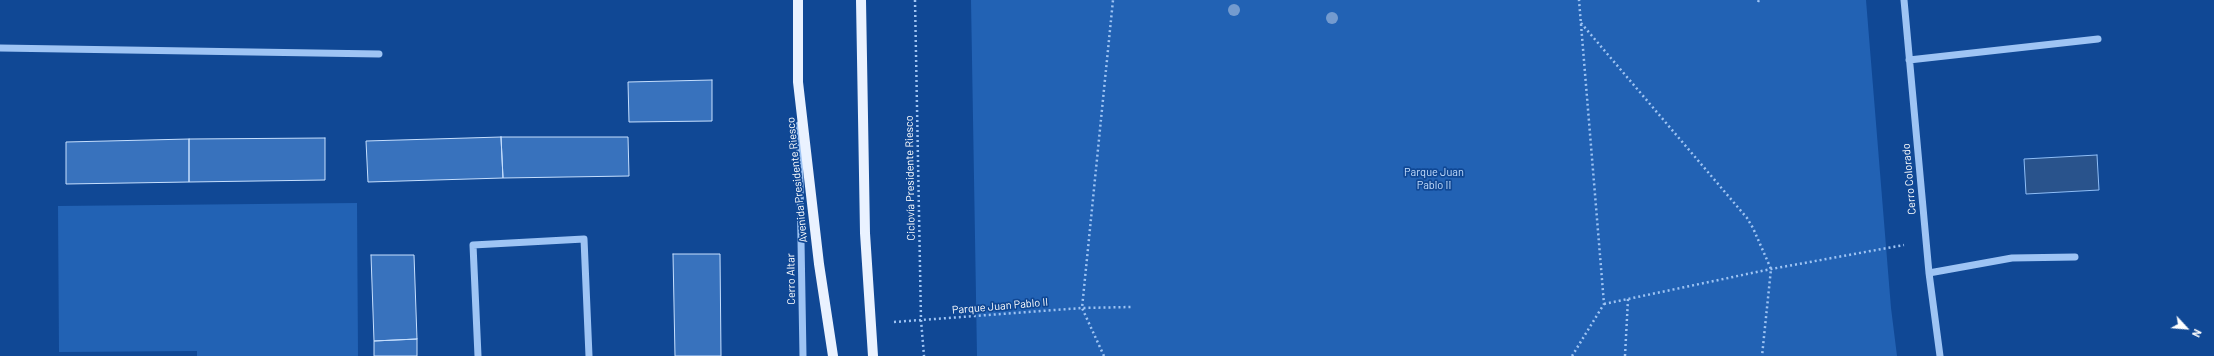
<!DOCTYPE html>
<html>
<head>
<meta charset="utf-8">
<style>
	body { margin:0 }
	#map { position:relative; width:2214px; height:356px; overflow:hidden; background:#104895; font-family:Barlow,sans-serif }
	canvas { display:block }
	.north { position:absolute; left:2166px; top:308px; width:40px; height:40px; -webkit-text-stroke:3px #104895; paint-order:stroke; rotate:116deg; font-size:11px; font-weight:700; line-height:16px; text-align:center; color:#fff }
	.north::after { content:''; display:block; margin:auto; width:14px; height:18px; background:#fff; clip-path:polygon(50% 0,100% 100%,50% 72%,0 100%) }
</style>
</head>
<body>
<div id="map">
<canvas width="2214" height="356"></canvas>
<div class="north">N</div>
</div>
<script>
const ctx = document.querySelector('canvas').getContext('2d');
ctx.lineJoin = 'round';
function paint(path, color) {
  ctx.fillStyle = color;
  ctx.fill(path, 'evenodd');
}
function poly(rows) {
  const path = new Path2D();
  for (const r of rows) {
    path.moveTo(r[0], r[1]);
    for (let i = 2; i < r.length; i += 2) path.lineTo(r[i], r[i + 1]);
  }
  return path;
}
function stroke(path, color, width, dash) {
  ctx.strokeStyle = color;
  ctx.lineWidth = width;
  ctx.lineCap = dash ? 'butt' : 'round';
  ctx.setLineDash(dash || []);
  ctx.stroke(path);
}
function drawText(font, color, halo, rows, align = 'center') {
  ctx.font = font + ' Barlow,sans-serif';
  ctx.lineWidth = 3.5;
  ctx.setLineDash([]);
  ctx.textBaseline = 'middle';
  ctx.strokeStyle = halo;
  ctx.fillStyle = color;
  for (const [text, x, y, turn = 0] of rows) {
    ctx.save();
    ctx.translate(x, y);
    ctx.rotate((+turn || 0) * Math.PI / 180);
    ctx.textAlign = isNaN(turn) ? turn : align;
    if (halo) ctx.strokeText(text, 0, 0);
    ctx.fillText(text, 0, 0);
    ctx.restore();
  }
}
paint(poly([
	[971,0,1866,0,1891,308,1897,356,977,356],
	[357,203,358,356,197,356,197,351,59,352,58,206]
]), '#2262b4');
const water = poly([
	[2097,155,2099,190,2026,194,2024,159,2097,155]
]);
paint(water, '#29538c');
stroke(water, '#8fbef7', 1);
const building = poly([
	[712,80,712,121,629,122,628,82,712,80],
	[501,137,628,137,629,176,503,178,501,137],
	[501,137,503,178,368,182,366,141,501,137],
	[325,138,325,180,189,182,189,139,325,138],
	[189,139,189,182,66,184,66,142,189,139],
	[673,254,720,254,721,356,675,356,673,254],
	[371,255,414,255,417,339,374,341,371,255],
	[417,339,417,356,374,356,374,341,417,339]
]);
paint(building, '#3872bd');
stroke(building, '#c6dffe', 1);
stroke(poly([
	[915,0,921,320,924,356],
	[1758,2,1759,0],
	[1581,23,1747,218,1753,228,1771,269,1762,356],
	[1604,304,1771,269,1904,245],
	[894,322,1082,308,1131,307],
	[1104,356,1082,308,1113,0],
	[1572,356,1604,304,1579,0],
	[1625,356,1628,299]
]), '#9ec4f4', 2.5, [2, 3]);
stroke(poly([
	[1904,0,1929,273,1940,356],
	[0,48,379,54],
	[1909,60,2098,39],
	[799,125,803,356],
	[1929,273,2012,258,2075,257],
	[478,356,473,245,584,239,589,356]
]), '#9ec4f4', 7);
stroke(poly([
	[798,0,798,82,819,264,833,356],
	[861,0,865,233,873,356]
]), '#eaf2ff', 10);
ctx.fillStyle = '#749bcf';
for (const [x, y] of [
	[1234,10],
	[1332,18]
]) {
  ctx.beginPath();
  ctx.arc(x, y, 6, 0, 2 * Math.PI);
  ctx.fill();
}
drawText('11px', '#c6dffe', '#104895', [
	["Parque Juan",1434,172],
	["Pablo II",1434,185]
]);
drawText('11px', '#fff', '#104895', [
	["Ciclovía Presidente Riesco",910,178,-91],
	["Cerro Colorado",1909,179,-95],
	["Avenida Presidente Riesco",797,180,-96],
	["Cerro Altar",791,279,-91],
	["Parque Juan Pablo II",1000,306,-5]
]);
</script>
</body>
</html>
